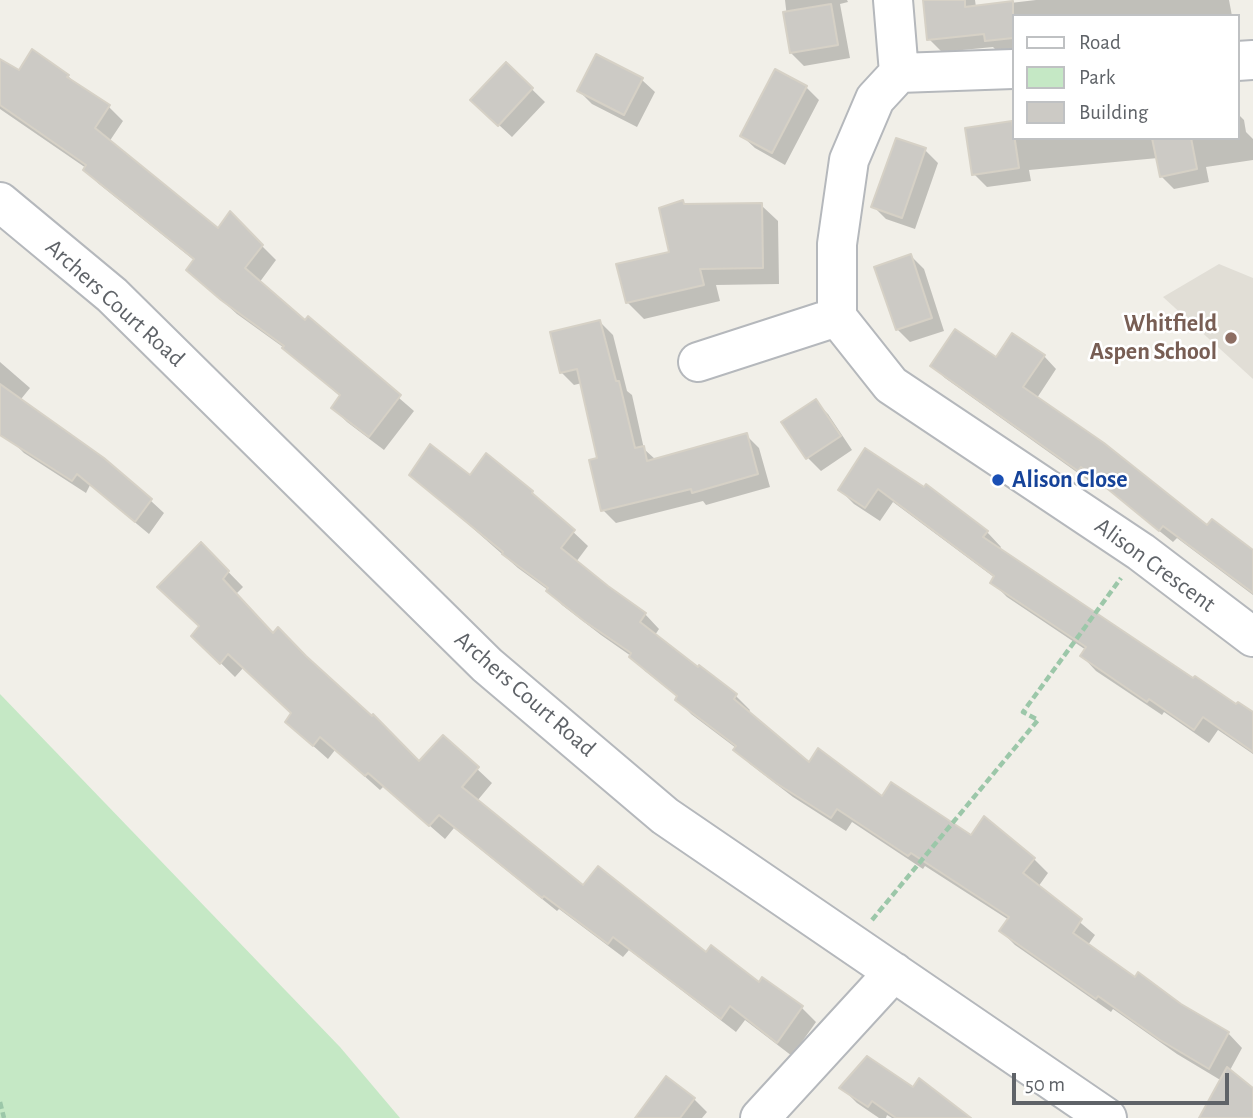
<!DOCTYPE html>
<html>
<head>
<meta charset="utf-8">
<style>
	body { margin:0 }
	#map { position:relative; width:1253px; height:1118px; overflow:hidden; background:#f1efe8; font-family:"Alegreya Sans",sans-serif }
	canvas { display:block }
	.legend { position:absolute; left:1012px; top:14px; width:228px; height:126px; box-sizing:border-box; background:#fff; border:2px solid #bfc1c3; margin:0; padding:9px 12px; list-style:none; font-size:21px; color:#5f6368 }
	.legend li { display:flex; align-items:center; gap:14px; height:35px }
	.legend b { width:35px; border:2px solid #bfc1c3 }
	.scale { position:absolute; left:1012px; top:1073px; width:217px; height:32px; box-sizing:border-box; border:4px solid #5f6368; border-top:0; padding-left:9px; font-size:21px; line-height:24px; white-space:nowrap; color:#5f6368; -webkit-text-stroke:5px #fff; paint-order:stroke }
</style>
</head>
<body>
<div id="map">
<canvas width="1253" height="1118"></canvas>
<ul class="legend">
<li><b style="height:9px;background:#fff"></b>Road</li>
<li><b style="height:19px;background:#c5e8c5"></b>Park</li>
<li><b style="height:19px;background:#cccac5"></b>Building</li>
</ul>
<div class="scale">50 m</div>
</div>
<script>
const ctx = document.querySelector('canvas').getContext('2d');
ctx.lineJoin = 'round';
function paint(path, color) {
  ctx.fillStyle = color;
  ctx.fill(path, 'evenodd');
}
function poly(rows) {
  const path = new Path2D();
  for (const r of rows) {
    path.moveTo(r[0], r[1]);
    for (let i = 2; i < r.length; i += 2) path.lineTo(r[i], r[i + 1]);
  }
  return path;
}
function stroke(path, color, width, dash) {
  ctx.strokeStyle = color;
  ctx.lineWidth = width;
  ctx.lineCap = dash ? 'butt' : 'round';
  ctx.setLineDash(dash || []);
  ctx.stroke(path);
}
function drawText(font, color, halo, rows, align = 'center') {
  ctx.font = font + ' "Alegreya Sans",sans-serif';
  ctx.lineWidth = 5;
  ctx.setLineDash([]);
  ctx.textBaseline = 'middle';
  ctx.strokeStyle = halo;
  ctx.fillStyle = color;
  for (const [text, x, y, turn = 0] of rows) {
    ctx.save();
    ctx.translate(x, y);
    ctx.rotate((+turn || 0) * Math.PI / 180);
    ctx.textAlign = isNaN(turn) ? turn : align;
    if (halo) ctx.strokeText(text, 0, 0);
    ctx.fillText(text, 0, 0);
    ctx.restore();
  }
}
paint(poly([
	[1219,264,1253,278,1253,379,1163,297]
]), '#e1ded6');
paint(poly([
	[0,694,340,1047,400,1118,0,1118]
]), '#c5e8c5');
paint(poly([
	[785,0,847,0,848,2,840,4,850,58,804,66,791,53],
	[924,0,975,0,976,7,1036,0,1229,0,1232,16,1013,16,1013,52,999,53,993,47,942,52,929,39],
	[0,61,19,72,68,76,78,86,109,107,123,121,109,142,218,231,244,228,276,260,259,283,305,323,308,319,414,411,384,450,347,422,333,408,341,397,287,350,237,314,188,270,195,261,99,184,85,170,86,168,0,109],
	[506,64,545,102,512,137,486,113],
	[642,80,655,92,637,127,592,104,579,91],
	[806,87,819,100,785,165,755,148,742,136],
	[1237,113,1244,120,1246,132,1253,139,1253,160,1206,167,1209,182,1174,189,1161,176,1158,158,1029,170,1031,181,987,187,974,174,1012,123,1013,138,1237,138],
	[897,140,925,150,938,163,915,229,886,219,873,206],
	[683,202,686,206,761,205,778,221,779,284,716,285,720,301,644,319,627,302,671,253],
	[911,256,924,269,944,331,910,342,897,329],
	[600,322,613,335,627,391,632,395,644,449,656,460,746,435,759,448,770,487,706,505,703,501,616,523,603,510,600,459,582,383,574,385,561,372],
	[1044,356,1056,369,1037,398,1208,527,1253,551,1253,595,1177,538,1173,542,1095,479,1092,483,945,378,932,366],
	[0,362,30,388,13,409,0,399],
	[815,401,828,414,852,450,821,471,808,458,784,422],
	[11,440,151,501,164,513,149,534,90,485,86,493,24,453],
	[865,450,987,532,1001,547,999,550,1194,680,1253,714,1253,754,1218,730,1209,743,1164,712,1162,715,1096,671,1082,656,1086,650,1007,597,992,582,995,578,893,502,880,521,854,504,840,490],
	[411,474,470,477,532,493,588,546,576,562,645,614,659,629,655,635,736,696,750,710,748,713,810,765,972,838,1034,859,1048,873,1038,887,1095,935,1088,945,1136,979,1228,1033,1242,1048,1229,1072,1253,1090,1253,1118,1210,1118,1222,1081,1177,1054,1113,1009,1111,1012,1015,945,1001,931,1009,920,925,866,923,869,852,822,846,831,793,797,750,764,736,748,691,714,677,699,678,697,645,671,631,656,601,635,562,605,548,590,518,568],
	[201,544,243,587,236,594,273,635,310,662,419,764,443,737,492,783,477,801,584,888,801,1007,816,1022,792,1056,745,1020,736,1032,629,950,623,957,559,909,557,911,454,828,445,839,384,786,380,790,335,750,328,759,302,736,293,714,244,667,235,677,193,636,201,626],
	[842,1088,913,1089,967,1118,892,1118,887,1115,886,1118,879,1118,857,1103],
	[694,1099,707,1112,702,1118,637,1118]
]), '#0003');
const building = poly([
	[923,0,965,0,965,7,1013,1,1013,38,985,41,984,34,927,40,923,0],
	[831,4,838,45,790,53,783,12,831,4],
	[32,49,69,75,67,77,110,105,95,128,218,228,230,211,263,245,245,268,305,320,308,316,401,395,369,437,331,408,340,395,282,348,284,346,221,300,186,270,194,259,83,170,86,165,0,105,0,59,19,70,32,49],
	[596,54,643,78,624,115,577,91,596,54],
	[506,62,533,88,498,126,470,100,506,62],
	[775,69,807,86,772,153,740,136,775,69],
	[1012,121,1019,168,972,175,965,128,1012,121],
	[896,138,926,148,902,218,871,207,896,138],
	[1152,138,1191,138,1197,169,1160,177,1152,138],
	[683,200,684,204,762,203,763,268,700,269,704,285,626,303,616,264,669,252,659,208,683,200],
	[911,254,932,318,896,330,874,267,911,254],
	[600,320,616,381,619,381,635,448,644,446,647,461,747,433,758,474,692,493,691,489,601,511,589,460,597,458,577,369,560,373,550,332,600,320],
	[955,329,996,357,1012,333,1045,355,1023,387,1104,443,1207,525,1212,519,1253,550,1253,593,1163,526,1159,531,1081,467,1078,471,930,366,955,329],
	[0,384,104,458,152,499,135,522,77,474,72,481,0,435,0,384],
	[816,399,841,436,806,459,781,422,816,399],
	[430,444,470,475,486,453,533,491,532,493,575,530,561,548,608,586,646,613,640,622,698,667,699,665,737,694,734,699,809,762,818,748,882,796,891,782,971,835,984,816,1035,858,1023,873,1082,919,1073,933,1135,977,1138,972,1181,1004,1229,1032,1209,1069,1160,1040,1098,996,1096,999,999,931,1009,917,911,853,908,856,837,809,831,818,776,783,733,750,736,746,675,700,677,696,629,657,631,653,584,621,546,591,548,588,502,554,503,552,409,475,430,444],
	[865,448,924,487,926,484,988,531,983,537,1193,678,1195,676,1236,704,1238,702,1253,712,1253,752,1203,717,1194,730,1149,699,1147,702,1080,656,1086,647,990,583,994,576,878,489,865,508,838,490,865,448],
	[201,542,229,571,223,579,273,633,278,627,306,656,372,716,373,714,419,761,443,735,479,767,462,787,583,885,598,866,706,952,711,945,759,982,762,977,803,1006,777,1043,730,1006,721,1019,613,937,608,944,544,896,542,898,439,815,429,826,368,773,365,776,320,737,313,746,285,722,291,713,228,654,220,664,191,636,199,626,157,587,201,542],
	[867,1056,913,1087,919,1078,971,1118,896,1118,872,1101,868,1107,839,1088,867,1056],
	[1227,1067,1253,1088,1253,1118,1199,1118,1227,1067],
	[666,1076,695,1098,680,1118,635,1118,666,1076]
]);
paint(building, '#cccac5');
stroke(building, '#d6d1c6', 2);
const minor = poly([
	[893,0,899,73],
	[1237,61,1253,60],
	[899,73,875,99,849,160,837,244,837,317,891,385,1141,552,1253,637],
	[899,73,1013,69],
	[0,202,112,295,487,665,665,816,1107,1118],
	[698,362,837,317],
	[760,1118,894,972]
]);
stroke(minor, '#b5b8bc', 42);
stroke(poly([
	[872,920,1038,720,1023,712,1121,578],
	[0,1102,4,1118]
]), '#9cc7a9', 4.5, [7, 3.5]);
stroke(minor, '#fff', 38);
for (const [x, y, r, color] of [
	[1231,338,7,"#8d6e63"],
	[998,480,7,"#1a4fb4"]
]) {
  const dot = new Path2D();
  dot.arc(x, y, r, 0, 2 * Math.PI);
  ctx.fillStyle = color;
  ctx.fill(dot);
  stroke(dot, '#fff', 2.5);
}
drawText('24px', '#5f6368', '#fff', [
	["Archers Court Road",115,303,42],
	["Alison Crescent",1155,565,36],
	["Archers Court Road",525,694,41]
]);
drawText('bold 24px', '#785e54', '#fff', [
	["Whitfield",1217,324],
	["Aspen School",1217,352]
], 'right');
drawText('bold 24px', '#164399', '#fff', [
	["Alison Close",1012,480]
], 'left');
</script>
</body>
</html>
